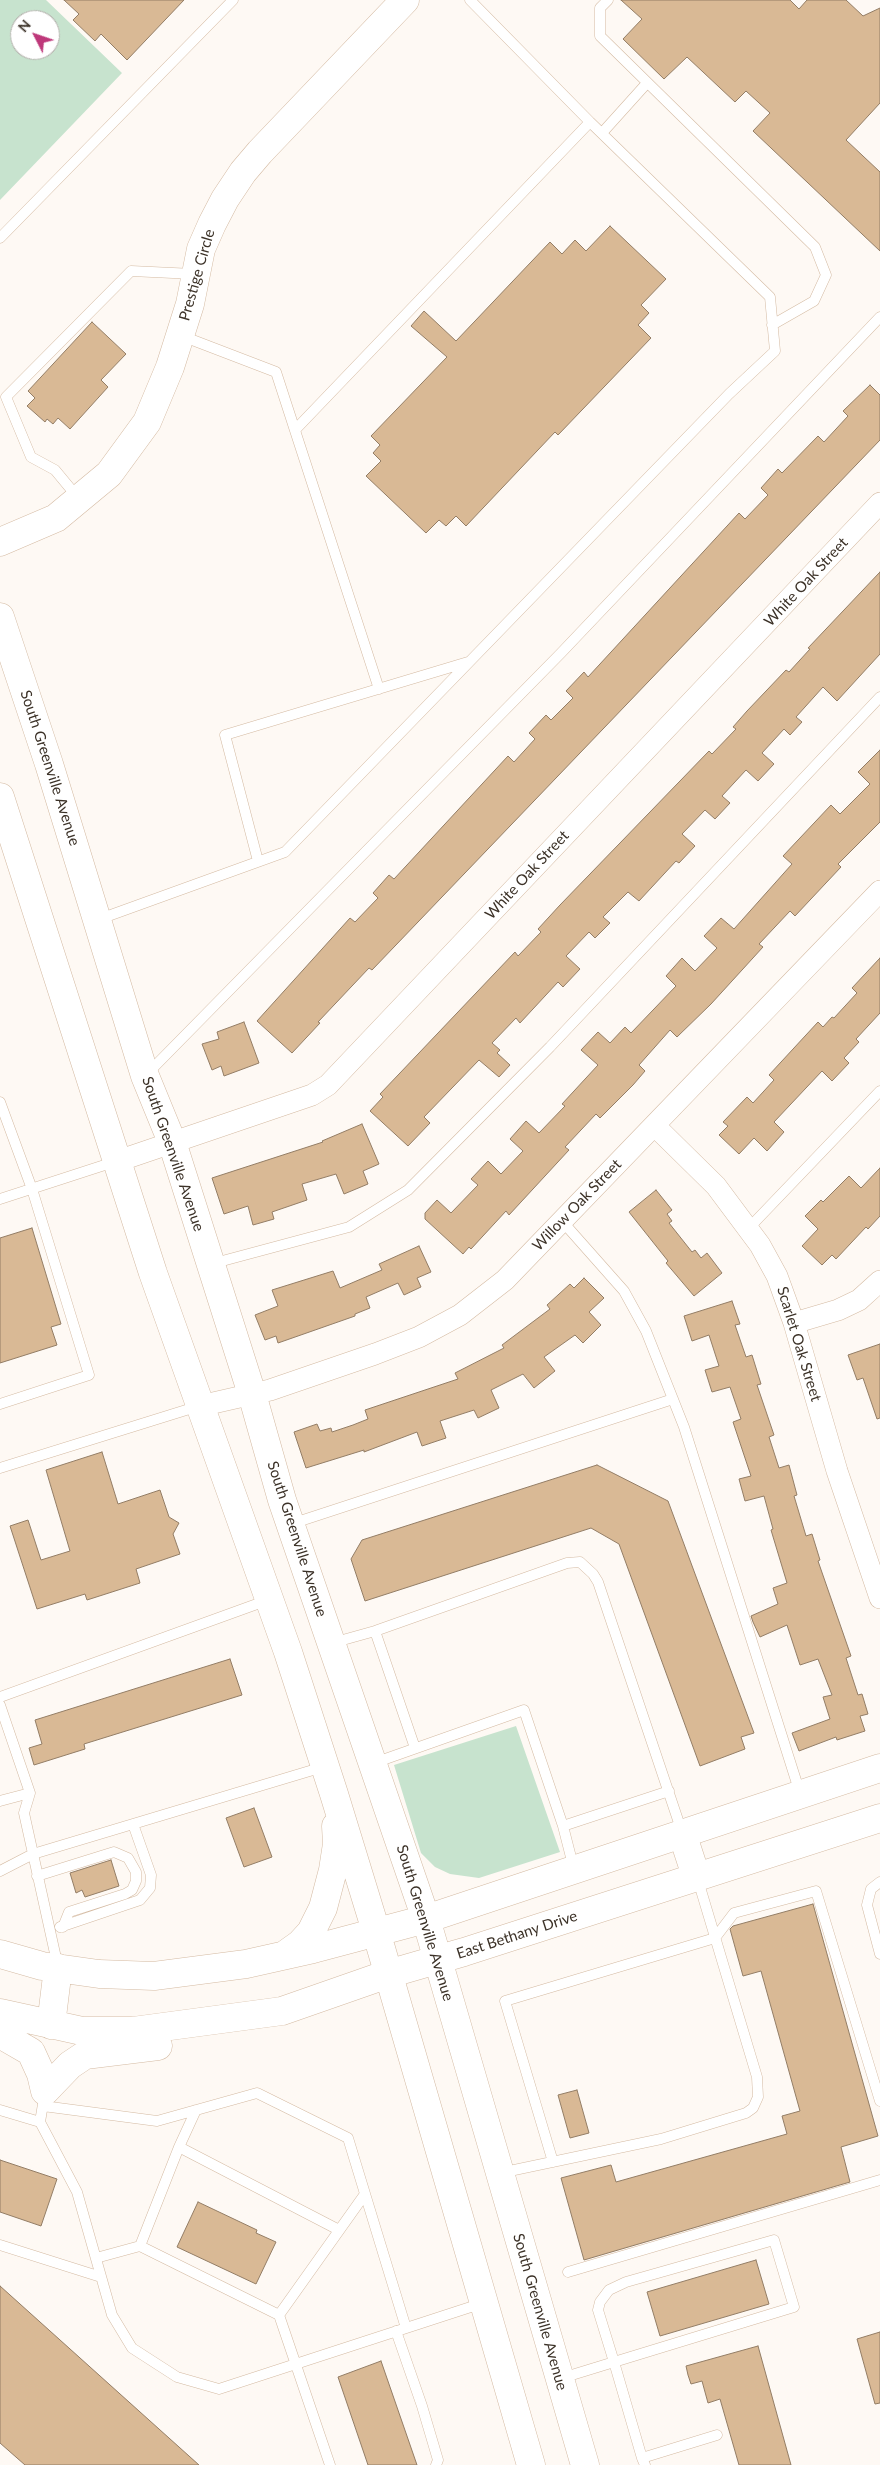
<!DOCTYPE html>
<html>
<head>
<meta charset="utf-8">
<style>
	body { margin:0 }
	#map { position:relative; width:880px; height:2465px; overflow:hidden; background:#fef9f4; font-family:Lato,sans-serif }
	canvas { display:block }
	.north { position:absolute; left:10px; top:10px; width:50px; height:50px; box-sizing:border-box; background:#fff; border:1px solid #b1ada9; border-radius:50%; rotate:311deg; font-size:14px; font-weight:700; line-height:20px; text-align:center; color:#3c3228 }
	.north::after { content:''; display:block; margin:auto; width:18px; height:22px; background:#be387a; clip-path:polygon(50% 0,100% 100%,50% 72%,0 100%) }
</style>
</head>
<body>
<div id="map">
<canvas width="880" height="2465"></canvas>
<div class="north">N</div>
</div>
<script>
const ctx = document.querySelector('canvas').getContext('2d');
ctx.lineJoin = 'round';
function paint(path, color) {
  ctx.fillStyle = color;
  ctx.fill(path, 'evenodd');
}
function poly(rows) {
  const path = new Path2D();
  for (const r of rows) {
    path.moveTo(r[0], r[1]);
    for (let i = 2; i < r.length; i += 2) path.lineTo(r[i], r[i + 1]);
  }
  return path;
}
function stroke(path, color, width, dash) {
  ctx.strokeStyle = color;
  ctx.lineWidth = width;
  ctx.lineCap = dash ? 'butt' : 'round';
  ctx.setLineDash(dash || []);
  ctx.stroke(path);
}
function drawText(font, color, halo, rows, align = 'center') {
  ctx.font = font + ' Lato,sans-serif';
  ctx.lineWidth = 4;
  ctx.setLineDash([]);
  ctx.textBaseline = 'middle';
  ctx.strokeStyle = halo;
  ctx.fillStyle = color;
  for (const [text, x, y, turn = 0] of rows) {
    ctx.save();
    ctx.translate(x, y);
    ctx.rotate((+turn || 0) * Math.PI / 180);
    ctx.textAlign = isNaN(turn) ? turn : align;
    if (halo) ctx.strokeText(text, 0, 0);
    ctx.fillText(text, 0, 0);
    ctx.restore();
  }
}
paint(poly([
	[0,0,46,0,122,73,0,200],
	[20,20,50,20,50,50,20,50],
	[516,1726,560,1852,479,1878,450,1874,435,1867,421,1853,394,1765]
]), '#c7e3ce');
const building = poly([
	[64,0,184,0,127,60,101,34,95,41,73,20,79,14,64,0],
	[621,0,790,0,799,9,807,0,846,0,863,16,880,8,880,103,846,140,880,172,880,251,753,131,770,113,746,91,735,102,687,57,664,79,623,39,642,19,621,0],
	[610,226,666,279,641,305,649,313,638,325,651,338,558,435,555,432,466,526,456,516,446,526,439,520,426,533,366,476,381,461,373,453,380,445,371,436,447,357,411,326,424,311,456,341,550,242,562,254,575,240,586,251,610,226],
	[92,322,126,354,101,380,108,387,70,429,58,418,53,424,47,419,45,422,27,406,35,398,28,391,92,322],
	[870,385,880,395,880,440,372,970,369,968,318,1022,320,1023,292,1053,257,1021,350,918,355,922,378,898,373,893,389,875,394,879,508,756,514,762,535,739,529,733,546,715,551,720,573,698,566,691,584,672,588,677,739,513,745,519,768,495,761,488,778,469,782,473,818,436,824,442,848,416,843,411,870,385],
	[880,572,880,654,837,701,823,687,796,717,802,722,790,735,784,729,762,753,774,764,758,781,746,770,722,796,730,803,715,819,705,810,682,834,695,846,679,863,676,861,639,901,628,892,603,917,610,923,595,938,589,932,566,956,580,969,563,987,558,982,520,1023,516,1018,492,1043,500,1050,497,1053,510,1065,499,1077,479,1060,424,1117,430,1123,408,1146,370,1111,383,1097,380,1094,515,952,518,956,541,932,538,929,560,905,709,751,712,754,736,729,733,727,747,711,786,670,789,672,810,649,808,648,880,572],
	[880,750,880,822,838,864,841,867,795,916,790,911,759,944,763,947,711,1004,677,1037,670,1030,639,1065,645,1071,633,1085,600,1118,596,1114,565,1147,569,1150,509,1215,506,1211,471,1249,469,1247,463,1254,425,1219,425,1213,437,1200,451,1213,478,1185,471,1179,488,1161,501,1174,523,1151,510,1139,526,1121,539,1133,565,1106,562,1104,598,1065,581,1050,598,1032,610,1043,625,1027,631,1033,676,986,666,976,682,958,695,971,717,948,704,936,721,918,734,929,792,864,783,856,831,805,840,814,870,784,858,772,880,750],
	[880,958,880,1013,856,1039,859,1042,844,1058,849,1063,832,1081,822,1071,774,1122,784,1132,767,1151,754,1138,739,1154,719,1135,728,1126,723,1122,747,1097,753,1103,774,1080,769,1075,818,1022,823,1027,832,1017,834,1018,857,993,852,988,880,958],
	[244,1022,259,1063,224,1076,221,1066,212,1070,202,1044,219,1039,217,1032,244,1022],
	[362,1124,379,1164,363,1171,368,1184,344,1194,336,1174,302,1184,307,1200,272,1212,274,1219,253,1225,248,1206,224,1214,212,1178,323,1142,322,1141,362,1124],
	[880,1168,880,1216,868,1229,866,1227,836,1259,832,1255,822,1265,802,1246,818,1229,805,1216,821,1200,823,1202,849,1176,861,1188,880,1168],
	[656,1190,672,1210,667,1214,672,1221,669,1223,692,1252,695,1250,701,1258,707,1253,722,1273,694,1296,666,1263,668,1261,629,1212,656,1190],
	[32,1228,61,1324,51,1327,57,1345,0,1363,0,1238,32,1228],
	[419,1246,431,1272,417,1278,421,1287,404,1295,398,1283,366,1297,370,1308,355,1314,355,1316,278,1343,276,1336,265,1340,255,1315,278,1306,272,1290,333,1271,340,1288,382,1270,379,1264,419,1246],
	[584,1278,604,1298,589,1312,601,1325,583,1343,575,1335,544,1357,555,1371,534,1388,523,1374,491,1390,499,1408,478,1418,474,1410,440,1421,446,1438,422,1446,417,1432,364,1452,364,1450,306,1468,294,1432,317,1424,320,1431,331,1428,332,1432,353,1425,368,1419,365,1410,458,1379,455,1373,504,1348,502,1345,550,1309,547,1305,570,1284,574,1288,584,1278],
	[732,1301,740,1324,735,1325,746,1357,752,1355,761,1384,757,1385,774,1435,769,1437,779,1468,789,1465,797,1495,794,1496,806,1536,812,1534,820,1560,818,1561,851,1656,846,1658,858,1695,862,1694,868,1714,860,1716,865,1731,837,1740,836,1737,799,1751,792,1733,830,1719,823,1697,832,1695,818,1659,800,1665,787,1625,760,1637,753,1622,751,1616,778,1604,773,1588,787,1583,771,1530,773,1529,764,1496,745,1501,739,1479,751,1476,733,1422,741,1419,730,1387,712,1392,705,1370,719,1366,709,1335,692,1341,684,1316,732,1301],
	[880,1344,880,1418,877,1419,863,1378,857,1380,848,1355,880,1344],
	[102,1452,118,1504,160,1490,169,1517,179,1523,173,1534,180,1554,136,1569,140,1583,87,1600,85,1594,37,1609,10,1526,28,1520,41,1560,70,1551,46,1470,102,1452],
	[597,1465,668,1501,754,1733,741,1737,745,1749,700,1766,619,1544,591,1528,365,1601,351,1559,362,1540,597,1465],
	[230,1659,242,1695,84,1744,85,1749,34,1765,29,1748,42,1744,35,1720,230,1659],
	[254,1808,272,1857,244,1867,226,1818,254,1808],
	[111,1860,119,1886,85,1897,82,1890,76,1893,70,1873,111,1860],
	[813,1904,878,2136,841,2147,850,2182,584,2260,561,2178,611,2165,616,2182,787,2134,782,2116,800,2111,761,1971,743,1976,730,1929,733,1926,813,1904],
	[577,2090,589,2133,570,2138,558,2095,577,2090],
	[0,2160,57,2179,41,2226,0,2212,0,2160],
	[198,2202,257,2230,256,2233,276,2242,256,2284,177,2247,198,2202],
	[756,2260,769,2304,660,2336,647,2292,756,2260],
	[0,2286,199,2465,25,2465,0,2443,0,2286],
	[880,2332,880,2403,875,2404,857,2339,880,2332],
	[758,2346,791,2465,739,2465,720,2399,708,2403,702,2381,691,2384,688,2375,686,2366,758,2346],
	[381,2361,417,2465,368,2465,338,2377,381,2361]
]);
paint(building, '#d9b995');
stroke(building, '#937d65', 1);
const lane = poly([
	[608,0,600,8,600,36,815,247,826,275,814,301,772,325],
	[602,133,647,83],
	[0,238,233,0],
	[182,336,276,372,379,689],
	[295,430,590,122],
	[79,499,55,470,31,457,6,397,131,271,194,274],
	[258,861,225,735,468,662],
	[97,920,285,852,729,394,775,351,770,297,590,122,470,0],
	[147,1074,561,653,880,317],
	[0,1102,32,1189,89,1375,0,1404],
	[0,1199,117,1161],
	[562,1221,624,1291,646,1331,684,1427,800,1793],
	[748,1229,880,1091],
	[211,1264,349,1227,408,1190,550,1047,880,697],
	[0,1468,199,1406],
	[291,1524,673,1399],
	[375,1631,415,1748],
	[332,1643,375,1631,567,1563,580,1562,593,1574,598,1582,682,1832],
	[0,1697,268,1600],
	[0,1705,30,1793,24,1813,58,1967],
	[374,1763,524,1710,563,1826,574,1869],
	[0,1801,30,1793],
	[563,1826,669,1791],
	[0,1871,33,1854,323,1767],
	[37,1876,114,1852,128,1858,136,1872,136,1881,132,1890,125,1894,69,1912,63,1927],
	[880,1882,871,1889,867,1905,880,1954],
	[60,1927,140,1900,150,1888,151,1875,133,1824],
	[45,2092,40,2122,77,2192,112,2315,132,2348,177,2377,219,2389,483,2303],
	[43,2106,157,2121,257,2093,348,2138,406,2328],
	[0,2110,40,2122],
	[179,2147,196,2110],
	[553,2162,505,2001,715,1938,734,1913,816,1891,880,2101],
	[500,2173,661,2139,746,2113,753,2108,758,2097,757,2077,697,1877],
	[0,2245,101,2277],
	[140,2246,179,2147,339,2230],
	[96,2258,140,2246,279,2315,330,2465],
	[568,2272,880,2180],
	[279,2315,365,2194],
	[396,2331,422,2406,438,2460,436,2465],
	[562,2378,614,2362,794,2307,774,2240,626,2282,609,2290,600,2302,598,2310,614,2362,642,2458,645,2465],
	[642,2458,717,2435]
]);
const street = poly([
	[655,1126,716,1186,760,1245,777,1276,794,1323,837,1471,880,1598],
	[118,1161,312,1095,328,1085,880,503],
	[794,1323,838,1310,859,1300,880,1281],
	[200,1406,270,1390,375,1354,419,1337,460,1315,505,1280,880,891]
]);
const secondary = poly([
	[0,542,56,518,109,474,147,422,170,367,190,304,201,249,212,224,225,199,243,172,260,152,405,0],
	[0,617,49,764,145,1076,172,1142,252,1394,282,1500,426,1919,585,2465],
	[0,797,153,1273,288,1652,334,1794,376,1931,531,2465],
	[682,1833,696,1876],
	[0,1954,42,1966,99,1974,154,1976,246,1964,313,1949,426,1919,880,1768],
	[286,1954,300,1944,311,1932,323,1908,333,1870,337,1844,336,1826],
	[0,2013,82,2031,133,2031,282,2011,388,1974,464,1952,880,1818],
	[51,2025,58,1968],
	[0,2034,31,2052,41,2074,45,2091],
	[45,2091,70,2065,85,2055,158,2046]
]);
stroke(lane, '#d4baa2', 11);
stroke(street, '#d4baa2', 22);
stroke(secondary, '#d4baa2', 29);
stroke(lane, '#fff', 10);
stroke(street, '#fff', 21);
stroke(secondary, '#fff', 28);
drawText('15px', '#3c3228', '#fff', [
	["Prestige Circle",197,275,-74],
	["White Oak Street",806,582,-47],
	["South Greenville Avenue",50,768,72],
	["White Oak Street",527,875,-47],
	["South Greenville Avenue",173,1154,71],
	["Willow Oak Street",577,1205,-46],
	["Scarlet Oak Street",799,1344,73],
	["South Greenville Avenue",297,1539,72],
	["South Greenville Avenue",425,1923,73],
	["East Bethany Drive",517,1935,-18],
	["South Greenville Avenue",540,2312,74]
]);
</script>
</body>
</html>
